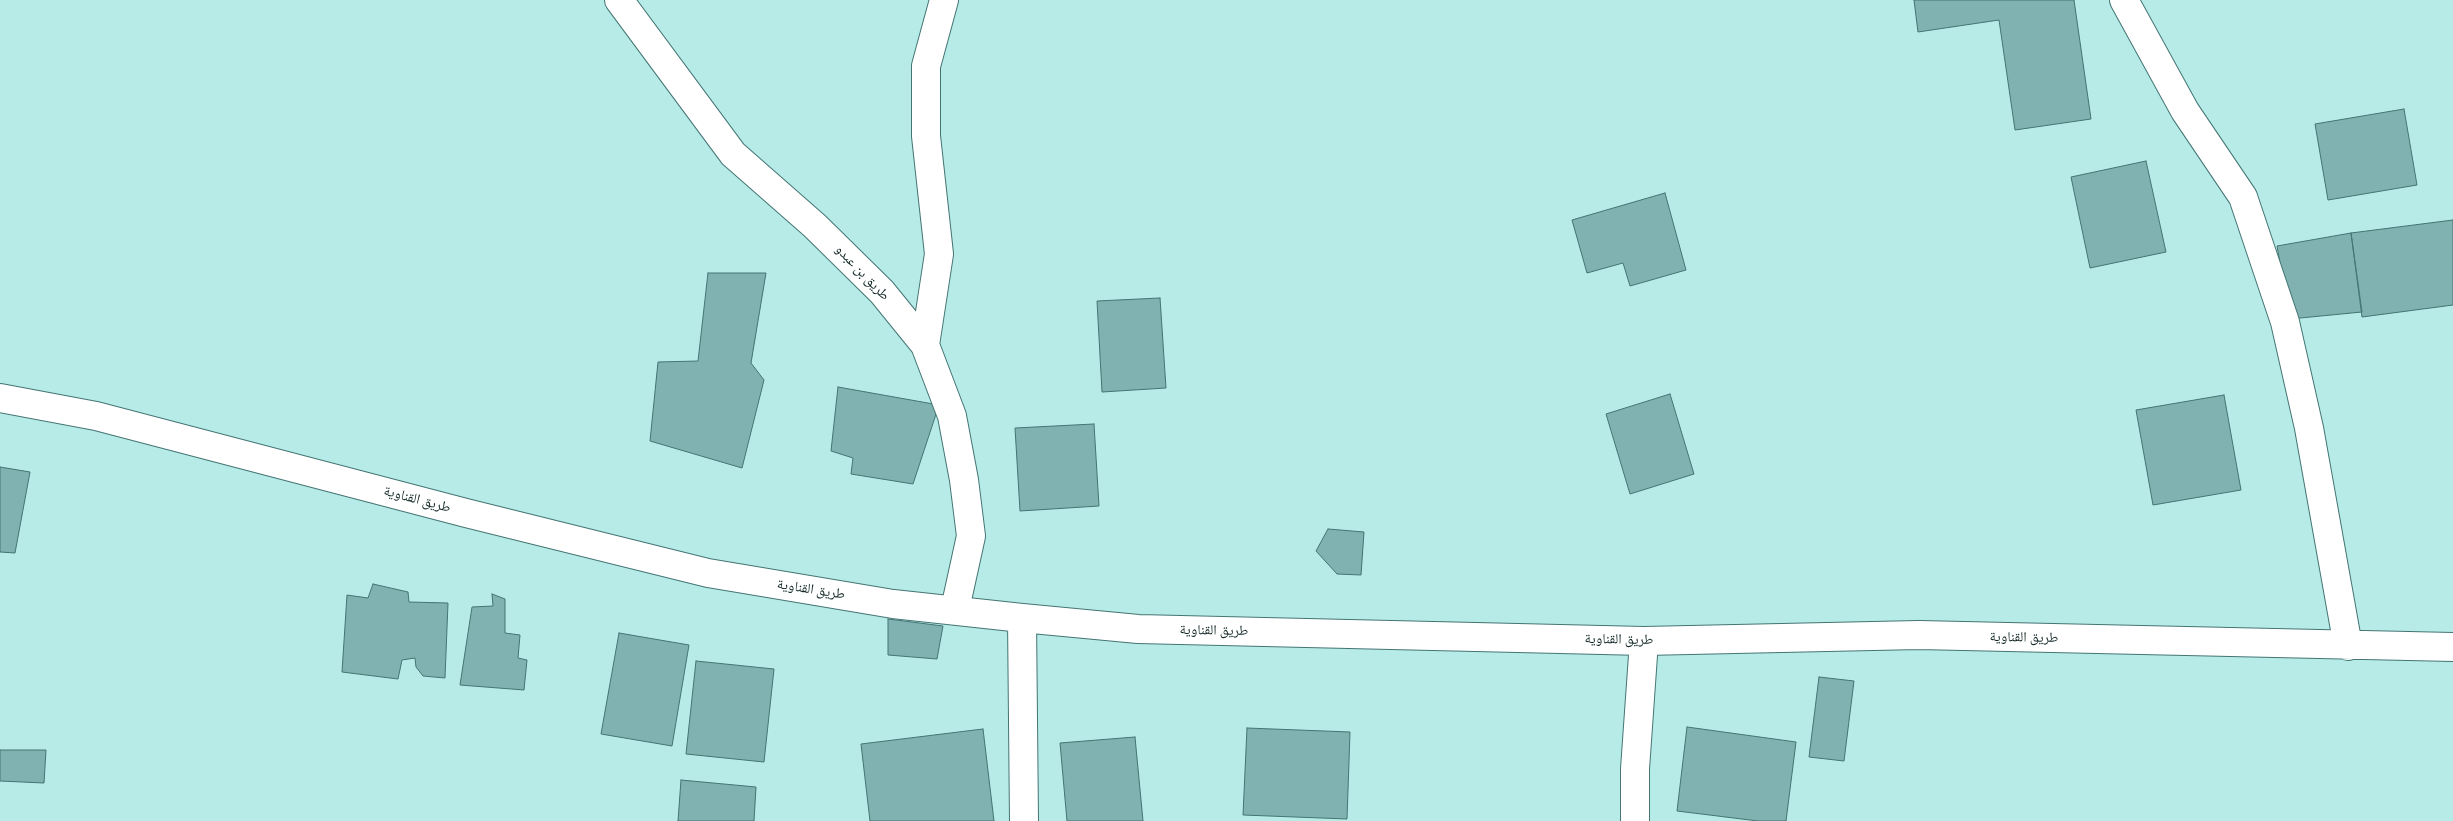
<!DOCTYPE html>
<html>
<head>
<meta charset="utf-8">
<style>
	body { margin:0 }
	canvas { display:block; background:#b6ebe8 }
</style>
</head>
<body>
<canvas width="2453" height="821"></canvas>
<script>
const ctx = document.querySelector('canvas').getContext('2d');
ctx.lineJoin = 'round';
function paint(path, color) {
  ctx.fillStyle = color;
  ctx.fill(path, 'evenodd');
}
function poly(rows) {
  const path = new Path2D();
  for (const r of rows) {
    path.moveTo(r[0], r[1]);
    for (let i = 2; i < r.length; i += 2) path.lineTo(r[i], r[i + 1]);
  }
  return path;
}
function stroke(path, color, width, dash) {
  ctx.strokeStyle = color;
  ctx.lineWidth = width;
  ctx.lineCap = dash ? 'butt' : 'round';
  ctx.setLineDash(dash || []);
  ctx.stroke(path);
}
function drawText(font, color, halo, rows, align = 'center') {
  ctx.font = font + ' "Titillium Web","Noto Naskh Arabic",sans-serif';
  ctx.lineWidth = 4;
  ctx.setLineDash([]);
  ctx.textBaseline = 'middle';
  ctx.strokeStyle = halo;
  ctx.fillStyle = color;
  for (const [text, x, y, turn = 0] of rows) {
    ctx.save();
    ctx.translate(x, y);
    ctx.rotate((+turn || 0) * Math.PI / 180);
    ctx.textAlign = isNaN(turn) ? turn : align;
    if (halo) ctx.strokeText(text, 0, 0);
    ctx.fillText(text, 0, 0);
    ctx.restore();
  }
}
const building = poly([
	[1914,0,2074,0,2091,119,2015,130,1999,20,1918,32,1914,0],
	[2404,109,2417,185,2328,200,2315,124,2404,109],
	[2146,161,2166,252,2090,268,2071,177,2146,161],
	[1665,193,1686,270,1630,286,1623,263,1587,273,1572,220,1665,193],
	[2453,220,2453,305,2362,317,2351,233,2453,220],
	[2351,233,2362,312,2290,319,2277,246,2351,233],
	[708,273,766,273,751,363,764,380,742,468,650,441,658,362,698,361,708,273],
	[1160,298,1166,388,1102,392,1097,301,1160,298],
	[838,387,939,405,913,484,851,474,853,458,831,451,838,387],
	[1670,394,1694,474,1630,494,1606,414,1670,394],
	[2224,395,2241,490,2153,505,2136,410,2224,395],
	[1094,424,1099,506,1020,511,1015,428,1094,424],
	[0,467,30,472,15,553,0,552,0,467],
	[1328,529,1364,532,1361,575,1337,574,1316,551,1328,529],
	[373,584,408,592,409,602,448,603,445,678,423,676,416,667,415,658,402,660,398,679,342,672,347,595,368,598,373,584],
	[492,594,505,599,505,633,520,635,518,658,527,660,524,690,460,685,472,607,493,606,492,594],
	[888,619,943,626,937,659,888,655,888,619],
	[619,633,689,645,672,746,601,734,619,633],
	[696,661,774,669,764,762,686,754,696,661],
	[1819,677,1854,681,1844,761,1809,757,1819,677],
	[1687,727,1796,742,1786,821,1758,821,1677,811,1687,727],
	[1247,728,1350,732,1347,819,1243,815,1247,728],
	[983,729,994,821,870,821,861,744,983,729],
	[1135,737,1143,821,1067,821,1060,743,1135,737],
	[0,750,46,750,44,783,0,781,0,750],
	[681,780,756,787,754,821,678,821,681,780]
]);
paint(building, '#7fb2b0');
stroke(building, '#437573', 1);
const minor = poly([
	[619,0,733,154,815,226,882,292,925,345,952,416,964,480,971,536,955,609],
	[2124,0,2185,111,2243,197,2285,322,2309,428,2348,646],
	[925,345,939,254,926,136,926,66,944,0],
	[0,398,96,416,466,513,708,573,893,604,1022,618,1138,629,1644,641,1919,635,2453,647],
	[1022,618,1024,821],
	[1635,821,1635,769,1644,641]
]);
stroke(minor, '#447574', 30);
stroke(minor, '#fff', 28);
drawText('14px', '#112625', '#fff', [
	["طريق بن عبدو",862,273,46],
	["طريق القناوية",417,500,15],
	["طريق القناوية",811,590,9],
	["طريق القناوية",1214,631,1],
	["طريق القناوية",2024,638,1],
	["طريق القناوية",1619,640,1]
]);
</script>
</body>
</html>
